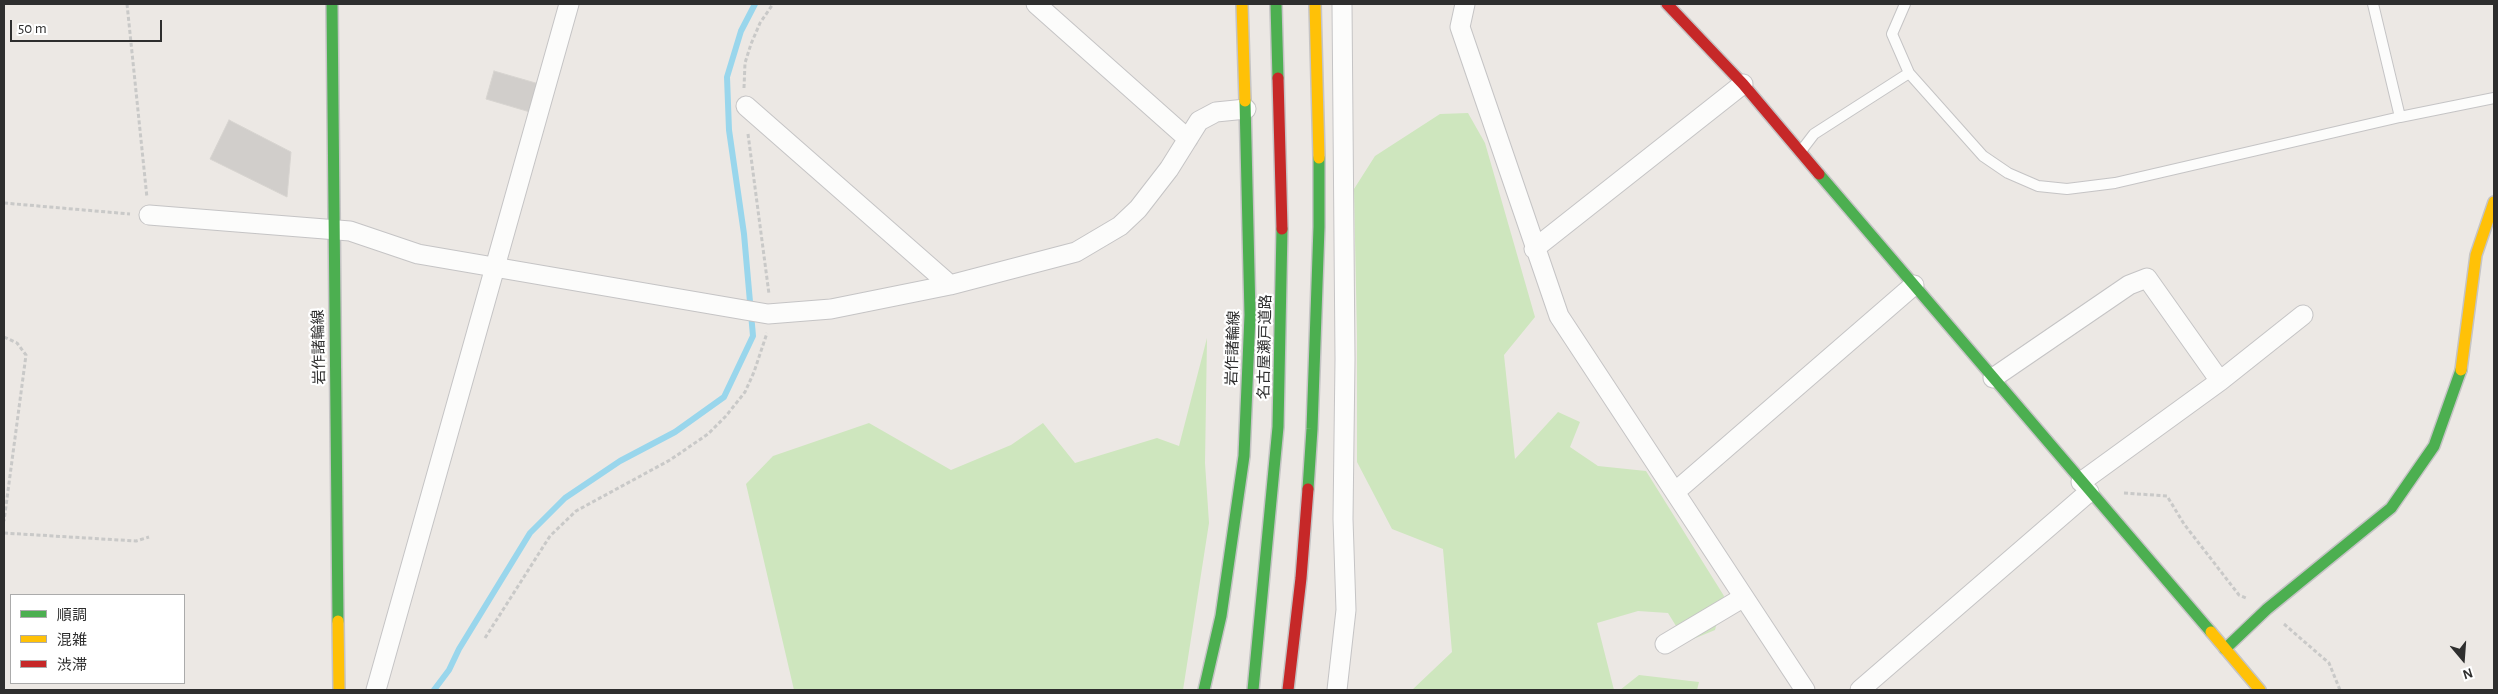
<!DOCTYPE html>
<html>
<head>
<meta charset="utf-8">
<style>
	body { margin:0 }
	#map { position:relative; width:2498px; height:694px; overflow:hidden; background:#ece8e4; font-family:"Alegreya Sans","Noto Sans JP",sans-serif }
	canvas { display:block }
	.frame { position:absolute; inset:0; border:5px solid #2e2e2e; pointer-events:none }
	.legend { position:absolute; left:10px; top:594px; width:175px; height:90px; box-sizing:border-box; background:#fff; border:1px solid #ababab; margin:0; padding:6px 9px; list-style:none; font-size:15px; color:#2e2e2e }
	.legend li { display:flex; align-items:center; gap:10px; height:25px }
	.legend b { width:25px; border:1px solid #ababab }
	.north { position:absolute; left:2438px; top:634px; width:50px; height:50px; -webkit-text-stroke:4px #fff; paint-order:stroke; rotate:162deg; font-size:14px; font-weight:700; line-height:20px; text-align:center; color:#2e2e2e }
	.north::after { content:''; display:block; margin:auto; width:18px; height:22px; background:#2e2e2e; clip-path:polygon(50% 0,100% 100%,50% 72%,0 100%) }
	.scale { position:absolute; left:10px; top:20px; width:152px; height:22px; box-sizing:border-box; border:2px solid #2e2e2e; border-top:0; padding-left:6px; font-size:15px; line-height:18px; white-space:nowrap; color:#2e2e2e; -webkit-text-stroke:4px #fff; paint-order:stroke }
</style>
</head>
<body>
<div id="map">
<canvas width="2498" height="694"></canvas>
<div class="frame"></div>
<ul class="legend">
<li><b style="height:6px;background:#4caf50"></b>順調</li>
<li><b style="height:6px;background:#ffc107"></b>混雑</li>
<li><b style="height:6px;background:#c62828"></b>渋滞</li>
</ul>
<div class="north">N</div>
<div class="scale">50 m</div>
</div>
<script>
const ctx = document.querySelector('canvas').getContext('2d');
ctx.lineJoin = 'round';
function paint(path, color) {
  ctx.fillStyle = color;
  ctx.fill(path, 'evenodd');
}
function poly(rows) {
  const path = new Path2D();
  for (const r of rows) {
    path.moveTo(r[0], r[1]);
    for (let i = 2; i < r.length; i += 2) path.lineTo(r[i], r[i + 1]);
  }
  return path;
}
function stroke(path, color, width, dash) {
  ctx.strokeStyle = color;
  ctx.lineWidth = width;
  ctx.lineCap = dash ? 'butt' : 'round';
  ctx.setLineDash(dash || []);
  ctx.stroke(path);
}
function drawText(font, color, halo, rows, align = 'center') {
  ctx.font = font + ' "Alegreya Sans","Noto Sans JP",sans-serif';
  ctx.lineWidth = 4.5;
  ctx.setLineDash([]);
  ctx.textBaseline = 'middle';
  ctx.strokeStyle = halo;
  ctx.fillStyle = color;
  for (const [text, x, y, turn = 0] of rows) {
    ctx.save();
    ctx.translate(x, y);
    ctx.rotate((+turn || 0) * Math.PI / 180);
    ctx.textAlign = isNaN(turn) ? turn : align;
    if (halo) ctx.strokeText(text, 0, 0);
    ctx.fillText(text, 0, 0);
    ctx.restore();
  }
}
paint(poly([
	[1468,113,1485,143,1535,317,1504,355,1515,459,1558,412,1580,422,1570,447,1598,466,1646,471,1724,596,1715,630,1686,642,1668,613,1638,611,1597,623,1614,690,1412,690,1452,652,1443,549,1392,529,1357,462,1357,336,1354,189,1375,156,1440,114],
	[1207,338,1205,463,1209,523,1183,690,794,690,746,484,773,456,869,423,951,470,1011,445,1043,423,1075,463,1157,438,1179,446],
	[1639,675,1699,682,1697,690,1620,690]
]), '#cee6be');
stroke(poly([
	[434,690,449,670,459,649,530,533,565,498,620,461,675,432,724,397,753,336,744,234,729,130,727,77,741,31,755,4]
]), '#99d6ec', 6);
const building = poly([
	[494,71,539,84,530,112,486,99,494,71],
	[229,120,291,152,287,197,210,159,229,120]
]);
paint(building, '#d1cecb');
stroke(building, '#d7d4d0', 1);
const lane = poly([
	[1905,4,1892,34,1909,73,1983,156,2008,173,2038,186,2067,189,2115,183,2400,117,2494,98],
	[2373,4,2400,117],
	[1801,151,1814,134,1909,73]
]);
const street = poly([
	[1036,4,1188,139],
	[1465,4,1460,27,1559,316,1805,690],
	[746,106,950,285],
	[149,215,350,231,418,254,768,314,831,309,950,285,1076,252,1120,226,1138,209,1169,169,1199,121,1216,112,1246,109],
	[1534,249,1743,84],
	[1993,378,2129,285,2147,278,2220,381],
	[2081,482,2220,381,2303,315],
	[1675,492,1914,285],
	[1665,644,1744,597],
	[376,690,569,4],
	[1337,690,1346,610,1343,519,1345,359,1342,4],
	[1860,690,2089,492]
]);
const fast = poly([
	[332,4,338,621],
	[1276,4,1278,78],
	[1819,174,2211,632],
	[1308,489,1312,429,1319,227,1319,158],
	[2225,649,2267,609,2391,508,2434,446,2461,370],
	[1204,690,1221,616,1244,456,1250,315,1245,101],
	[1253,690,1278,427,1282,229]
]);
const slow = poly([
	[1242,4,1245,101],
	[1315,4,1319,158],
	[2461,370,2476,255,2494,202],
	[338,621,339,690],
	[2211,632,2260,690]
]);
const jam = poly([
	[1667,4,1743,84,1819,174],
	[1278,78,1282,229],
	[1288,690,1301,578,1308,489]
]);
stroke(lane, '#c5c4c5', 12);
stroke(street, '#c5c4c5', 21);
stroke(fast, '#c5c4c5', 14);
stroke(slow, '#c5c4c5', 14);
stroke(jam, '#c5c4c5', 14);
stroke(poly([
	[127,4,147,198],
	[744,88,745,63,751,44,760,23,773,4],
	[748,134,769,294],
	[4,203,130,214],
	[4,337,17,343,26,355,4,521],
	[2124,493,2167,496,2184,524,2239,595,2246,598],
	[4,533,136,541,149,537],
	[2284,624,2329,663,2340,690],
	[485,638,550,536,576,511,670,460,708,434,726,416,745,392,754,372,767,333]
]), '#c9c9c8', 3, [4, 2.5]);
stroke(lane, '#fcfcfb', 10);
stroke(street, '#fcfcfb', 19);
stroke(fast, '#4caf50', 11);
stroke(slow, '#ffc107', 11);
stroke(jam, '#c62828', 11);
drawText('15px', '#2e2e2e', '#fff', [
	["岩作諸輪線",319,347,-91],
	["名古屋瀬戸道路",1265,347,-89],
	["岩作諸輪線",1233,348,-88]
]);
</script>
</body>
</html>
